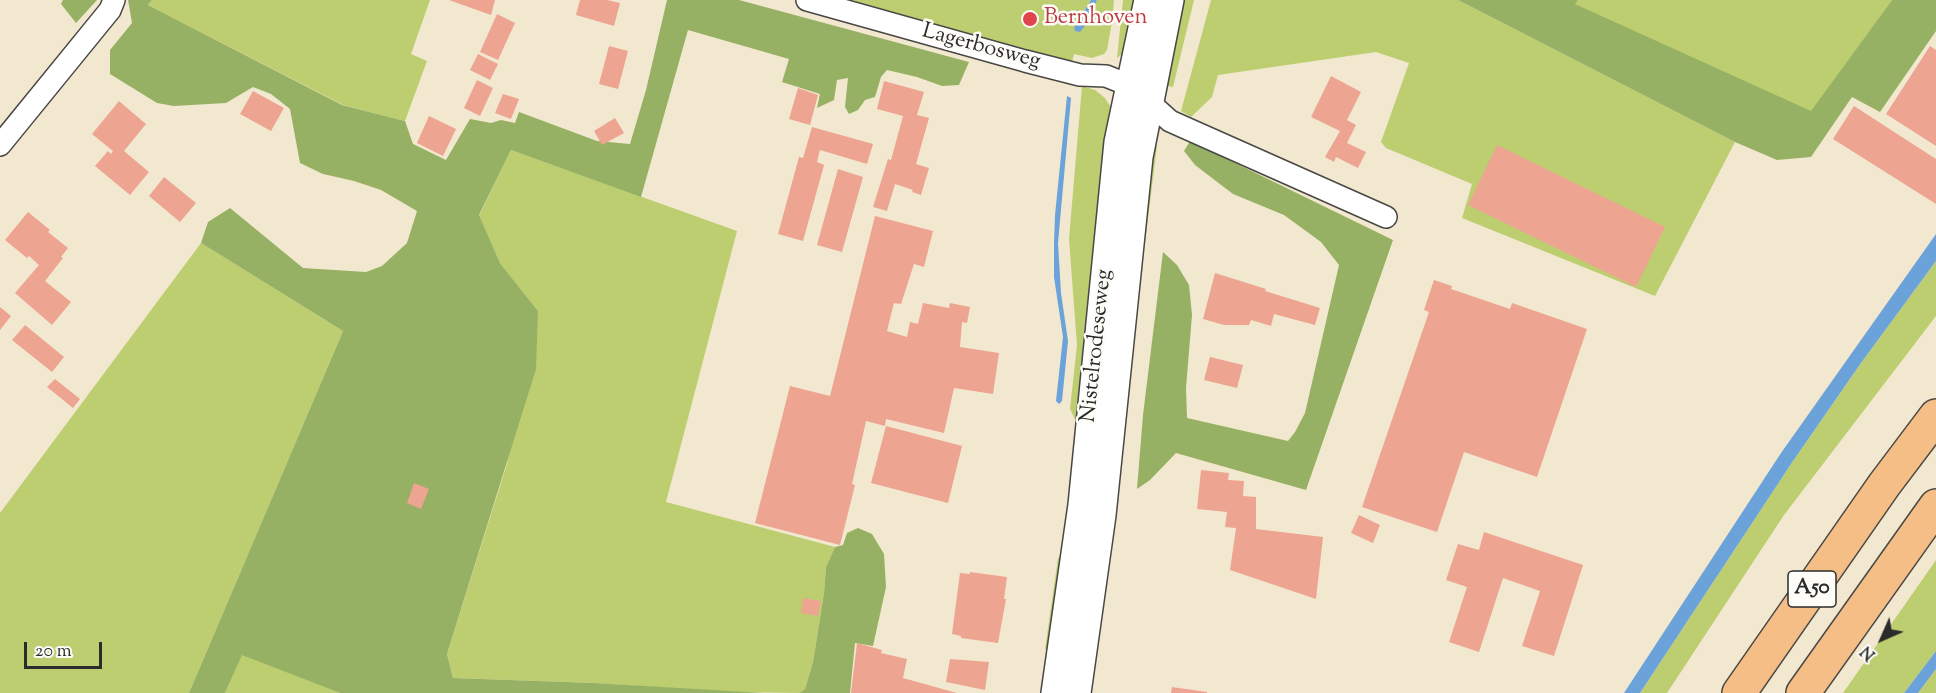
<!DOCTYPE html>
<html>
<head>
<meta charset="utf-8">
<style>
	body { margin:0 }
	#map { position:relative; width:1936px; height:693px; overflow:hidden; background:#f2e8cf; font-family:"Sorts Mill Goudy",serif }
	canvas { display:block }
	.north { position:absolute; left:1852px; top:609px; width:60px; height:60px; -webkit-text-stroke:4px #fdfcf7; paint-order:stroke; rotate:225deg; font-size:16px; font-weight:700; line-height:24px; text-align:center; color:#2b2b2b }
	.north::after { content:''; display:block; margin:auto; width:21px; height:27px; background:#2b2b2b; clip-path:polygon(50% 0,100% 100%,50% 72%,0 100%) }
	.scale { position:absolute; left:24px; top:642px; width:78px; height:27px; box-sizing:border-box; border:3px solid #2b2b2b; border-top:0; padding-left:8px; font-size:18px; line-height:21px; white-space:nowrap; color:#2b2b2b; -webkit-text-stroke:4px #fdfcf7; paint-order:stroke }
</style>
</head>
<body>
<div id="map">
<canvas width="1936" height="693"></canvas>
<div class="north">N</div>
<div class="scale">20 m</div>
</div>
<script>
const ctx = document.querySelector('canvas').getContext('2d');
ctx.lineJoin = 'round';
function paint(path, color) {
  ctx.fillStyle = color;
  ctx.fill(path, 'evenodd');
}
function poly(rows) {
  const path = new Path2D();
  for (const r of rows) {
    path.moveTo(r[0], r[1]);
    for (let i = 2; i < r.length; i += 2) path.lineTo(r[i], r[i + 1]);
  }
  return path;
}
function stroke(path, color, width, dash) {
  ctx.strokeStyle = color;
  ctx.lineWidth = width;
  ctx.lineCap = dash ? 'butt' : 'round';
  ctx.setLineDash(dash || []);
  ctx.stroke(path);
}
function drawText(font, color, halo, rows, align = 'center') {
  ctx.font = font + ' "Sorts Mill Goudy",serif';
  ctx.lineWidth = 5;
  ctx.setLineDash([]);
  ctx.textBaseline = 'middle';
  ctx.strokeStyle = halo;
  ctx.fillStyle = color;
  for (const [text, x, y, turn = 0] of rows) {
    ctx.save();
    ctx.translate(x, y);
    ctx.rotate((+turn || 0) * Math.PI / 180);
    ctx.textAlign = isNaN(turn) ? turn : align;
    if (halo) ctx.strokeText(text, 0, 0);
    ctx.fillText(text, 0, 0);
    ctx.restore();
  }
}
paint(poly([
	[152,0,430,0,411,54,427,61,405,121,343,105,148,5],
	[841,0,1091,0,1074,28,1087,23,1097,0,1114,0,1112,22,1107,50,1104,54,1092,58,1074,54,1072,62],
	[1123,0,1140,0,1125,52,1117,58],
	[1178,0,1194,0,1173,87,1163,85],
	[1211,0,1458,0,1735,142,1655,296,1462,218,1472,184,1386,148,1381,142,1409,63,1376,52,1218,75,1212,97,1191,117,1181,111],
	[1578,0,1892,0,1811,112,1574,4],
	[1082,86,1095,90,1105,98,1112,109,1080,430,1070,409,1077,345,1069,239],
	[1150,146,1157,146,1143,259,1135,257],
	[511,150,737,231,666,502,835,547,826,567,824,593,813,662,805,689,799,693,728,692,594,683,453,678,447,654,507,464,538,311,500,263,479,216],
	[201,243,343,331,189,693,0,693,0,513],
	[1936,261,1936,316,1784,515,1667,693,1640,693,1793,461,1861,363],
	[1067,550,1051,650,1045,649,1058,558],
	[1936,560,1936,651,1904,693,1843,693],
	[242,654,340,693,225,693],
	[1936,669,1936,693,1918,693]
]), '#bdce71');
paint(poly([
	[63,0,97,0,76,23,61,4],
	[128,0,152,0,148,5,342,105,405,121,413,144,446,160,470,119,491,123,501,120,515,123,519,112,597,141,630,144,646,90,667,0,739,0,969,62,959,85,942,86,917,77,887,70,881,77,875,97,865,100,858,110,849,114,845,107,848,78,837,80,834,100,817,108,820,94,782,82,789,59,688,30,641,197,511,150,479,215,500,263,538,311,536,369,447,654,453,678,594,683,764,693,340,693,242,655,225,693,189,693,343,331,201,243,208,222,230,208,303,268,366,272,382,266,407,243,417,211,381,190,354,181,323,174,300,163,290,109,271,94,253,87,226,103,174,106,157,103,110,74,110,50,132,23],
	[1458,0,1578,0,1575,4,1811,111,1892,0,1936,0,1936,31,1880,112,1852,97,1811,157,1777,160,1735,142],
	[1190,141,1393,240,1306,490,1176,453,1150,480,1137,489,1143,415,1163,252,1177,265,1189,285,1192,315,1186,388,1187,418,1288,441,1295,432,1305,413,1339,265,1321,242,1284,215,1233,194,1195,165,1184,151],
	[858,528,872,534,884,554,886,587,873,646,855,643,850,693,799,693,805,689,813,662,824,593,826,567,835,547,843,545,847,533]
]), '#96b163');
paint(poly([
	[1091,0,1097,0,1087,23,1080,32,1075,31,1074,28],
	[1067,96,1071,98,1058,243,1061,293,1068,341,1062,401,1059,404,1056,401,1063,337,1054,277,1054,243,1055,215],
	[1936,234,1936,261,1861,363,1793,461,1640,693,1624,693,1781,453],
	[1936,651,1936,669,1918,693,1904,693]
]), '#6ca2da');
paint(poly([
	[449,0,495,0,491,15],
	[580,0,607,0,620,3,614,26,576,15],
	[497,14,515,23,498,60,480,52],
	[609,46,628,51,618,89,599,84],
	[1930,46,1936,50,1936,146,1886,114],
	[478,54,498,64,490,80,470,70],
	[1331,76,1361,92,1347,120,1356,125,1347,143,1366,152,1358,168,1336,157,1334,162,1325,157,1340,131,1311,117],
	[477,80,493,88,480,116,464,108],
	[884,81,924,92,917,115,929,118,916,164,929,168,921,195,912,192,913,190,895,184,887,211,873,207,888,159,891,160,903,116,877,109],
	[798,88,818,95,810,125,789,119],
	[253,91,284,108,271,131,240,114],
	[503,94,519,99,511,119,495,113],
	[119,101,146,124,124,151,149,172,130,195,95,166,108,151,111,154,113,151,92,134],
	[1854,106,1936,159,1936,204,1833,139],
	[429,116,456,129,443,156,417,143],
	[615,118,624,133,602,145,594,131],
	[812,127,873,144,867,164,820,150,817,162,824,165,803,241,778,234,799,157,803,158],
	[1497,145,1665,227,1636,287,1468,205],
	[838,169,863,177,842,252,817,245],
	[164,177,196,203,180,222,149,196],
	[28,212,50,230,48,232,68,248,61,257,63,258,45,281,71,302,52,325,15,293,39,265,29,256,27,258,5,240],
	[875,216,933,231,924,267,914,264,901,304,894,303,887,331,907,337,910,322,918,324,923,303,949,308,950,303,970,307,967,323,962,322,960,347,999,353,993,394,954,388,944,433,886,419,885,426,866,421,852,484,855,485,840,545,755,523,790,386,830,396],
	[1215,273,1266,289,1265,291,1320,308,1315,325,1274,314,1271,326,1251,320,1249,325,1224,325,1203,319],
	[1434,280,1452,286,1451,289,1510,309,1512,303,1587,329,1537,477,1464,452,1437,532,1362,507,1429,312,1424,310],
	[0,307,11,316,0,330],
	[25,325,64,357,52,372,12,340],
	[1210,357,1243,365,1237,388,1204,380],
	[55,379,80,399,73,408,47,387],
	[886,426,962,446,948,503,871,483],
	[1201,470,1229,473,1228,480,1244,481,1243,496,1256,497,1256,529,1323,537,1316,599,1230,570,1236,528,1225,527,1227,512,1197,509],
	[414,483,429,489,421,509,407,503],
	[1359,515,1380,525,1373,543,1351,533],
	[1484,532,1583,565,1554,656,1522,646,1540,591,1503,578,1479,652,1449,642,1467,587,1446,580,1458,544,1479,550],
	[970,572,1007,577,1004,599,1006,599,998,643,961,638,961,636,952,634,960,573,970,574],
	[803,598,821,601,818,616,801,613],
	[857,643,882,650,881,653,907,659,903,678,957,693,851,693],
	[950,659,989,662,985,690,946,682],
	[1172,687,1207,692,1207,693,1171,693]
]), '#eda491');
const minor = poly([
	[807,0,1025,61,1080,75,1106,76,1131,86,1170,121,1386,217],
	[0,145,110,10,114,0]
]);
const tertiary = poly([
	[1055,693,1082,505,1118,142,1148,0],
	[1077,693,1102,515,1139,157,1170,0]
]);
const motorway = poly([
	[1739,693,1884,485,1936,416],
	[1803,693,1936,506]
]);
stroke(minor, '#494744', 24);
stroke(tertiary, '#494744', 30);
stroke(motorway, '#494744', 36);
stroke(minor, '#fff', 21);
stroke(tertiary, '#fff', 27);
stroke(motorway, '#f5be86', 33);
for (const [x, y, r, color] of [
	[1030,19,8,"#e0444e"]
]) {
  const dot = new Path2D();
  dot.arc(x, y, r, 0, 2 * Math.PI);
  ctx.fillStyle = color;
  ctx.fill(dot);
  stroke(dot, '#fdfcf7', 2);
}
for (const [x, y, w] of [
	[1812,589,48]
]) {
  const box = new Path2D();
  box.roundRect(x - w / 2, y - 18, w, 36, 4.5);
  ctx.fillStyle = '#fdfcf7';
  ctx.fill(box);
  stroke(box, '#2b2b2b', 1.5);
}
drawText('bold 21px', '#2b2b2b', null, [
	["A50",1812,589]
]);
drawText('22px', '#be3a42', '#fdfcf7', [
	["Bernhoven",1044,19]
], 'left');
drawText('22px', '#2b2b2b', '#fdfcf7', [
	["Lagerbosweg",981,48,15],
	["Nistelrodeseweg",1098,346,-84]
]);
</script>
</body>
</html>
